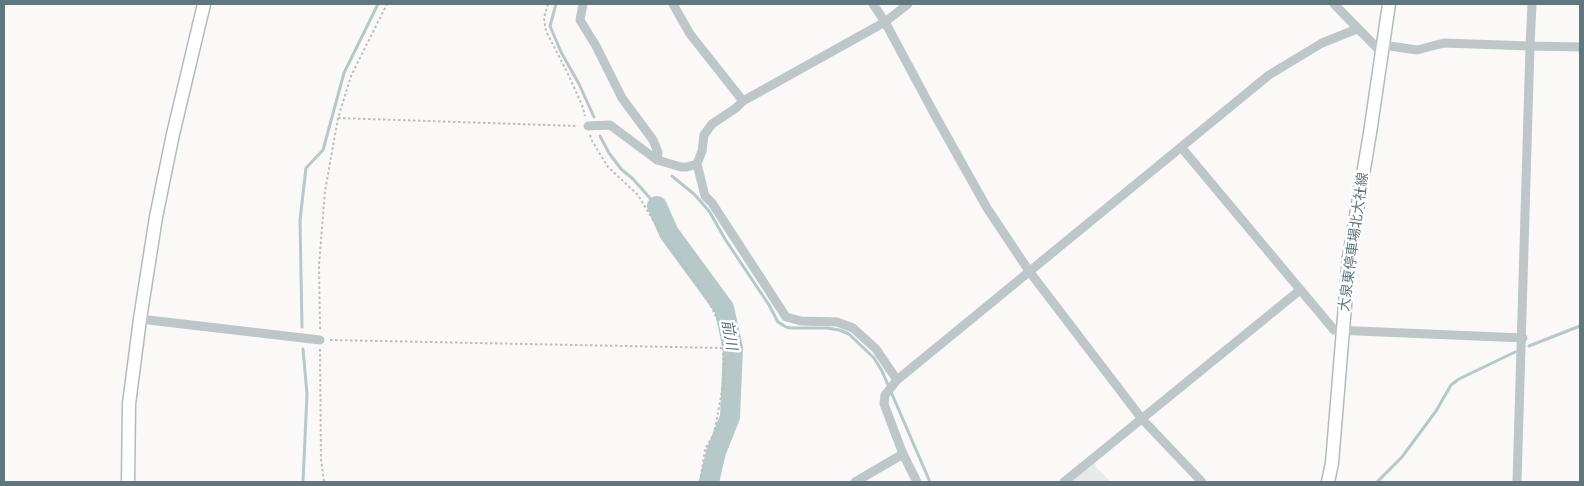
<!DOCTYPE html>
<html>
<head>
<meta charset="utf-8">
<style>
	body { margin:0 }
	#map { position:relative; width:1584px; height:486px; overflow:hidden; background:#faf9f8; font-family:Figtree,sans-serif }
	canvas { display:block }
	.frame { position:absolute; inset:0; border:5px solid #60787d; pointer-events:none }
</style>
</head>
<body>
<div id="map">
<canvas width="1584" height="486"></canvas>
<div class="frame"></div>
</div>
<script>
const ctx = document.querySelector('canvas').getContext('2d');
ctx.lineJoin = 'round';
function paint(path, color) {
  ctx.fillStyle = color;
  ctx.fill(path, 'evenodd');
}
function poly(rows) {
  const path = new Path2D();
  for (const r of rows) {
    path.moveTo(r[0], r[1]);
    for (let i = 2; i < r.length; i += 2) path.lineTo(r[i], r[i + 1]);
  }
  return path;
}
function stroke(path, color, width, dash) {
  ctx.strokeStyle = color;
  ctx.lineWidth = width;
  ctx.lineCap = dash ? 'butt' : 'round';
  ctx.setLineDash(dash || []);
  ctx.stroke(path);
}
function drawText(font, color, halo, rows, align = 'center') {
  ctx.font = font + ' Figtree,"Noto Sans JP",sans-serif';
  ctx.lineWidth = 5;
  ctx.setLineDash([]);
  ctx.textBaseline = 'middle';
  ctx.strokeStyle = halo;
  ctx.fillStyle = color;
  for (const [text, x, y, turn = 0] of rows) {
    ctx.save();
    ctx.translate(x, y);
    ctx.rotate((+turn || 0) * Math.PI / 180);
    ctx.textAlign = isNaN(turn) ? turn : align;
    if (halo) ctx.strokeText(text, 0, 0);
    ctx.fillText(text, 0, 0);
    ctx.restore();
  }
}
paint(poly([
	[1094,463,1096,467,1111,482,1071,482]
]), '#e8e9e9');
stroke(poly([
	[556,4,550,26,561,52,579,84,594,117],
	[600,136,609,153,621,169,633,179,657,206],
	[672,176,695,195,709,211,725,239,769,305,778,322,786,327,791,328,827,328,839,330,849,334,874,358,882,371,930,482],
	[302,327,300,220,306,168,323,150,344,73,378,4],
	[1529,346,1580,326],
	[303,482,307,394,303,349],
	[1377,482,1402,457,1436,411,1451,385,1459,379,1515,352]
]), '#b6c8c8', 3);
stroke(poly([
	[657,206,669,233,724,308,733,348,730,417,716,452,709,482]
]), '#b6c8c8', 20);
const secondary = poly([
	[128,482,129,404,140,319,156,217,173,134,204,4],
	[1328,482,1332,463,1349,257,1370,133,1389,4]
]);
stroke(secondary, '#b1bbbd', 15);
stroke(poly([
	[548,4,544,18,546,31,568,74,582,105,585,116],
	[338,118,578,126],
	[590,135,592,141,608,167,638,195,662,235,707,298,720,325,723,348,724,380,714,434,705,449,700,482],
	[320,329,319,265,325,191,338,118,351,76,387,4],
	[330,340,723,348],
	[320,349,321,459,324,482]
]), '#b9bfc0', 2, [2.5, 2.5]);
stroke(poly([
	[583,4,580,20,596,46,622,98,653,140,658,152,657,160],
	[673,4,690,34,743,101,885,22,908,4],
	[873,4,885,22,936,117,987,208,1029,271,1142,419,1202,482],
	[1334,4,1382,53],
	[1383,45,1417,50,1444,43,1530,46,1532,4],
	[588,126,610,125,657,160,681,167,687,167,697,164,702,151,704,135,712,124,736,108,743,101],
	[1181,147,1334,330,1523,338],
	[697,164,705,196,712,203,786,317,801,321,837,322,853,328,876,349,897,380],
	[140,319,320,340],
	[855,482,903,454],
	[917,482,903,454,884,404,885,395,897,380,1269,75,1322,43,1357,29],
	[1064,482,1300,290],
	[1517,482,1530,46,1580,47]
]), '#bec6c8', 9);
stroke(secondary, '#fff', 12);
drawText('14px', '#60787d', '#fff', [
	["大泉東停車場北大社線",1354,242,-82]
]);
drawText('italic 15px', '#5a7475', '#fff', [
	["前川",729,335,81]
]);
</script>
</body>
</html>
